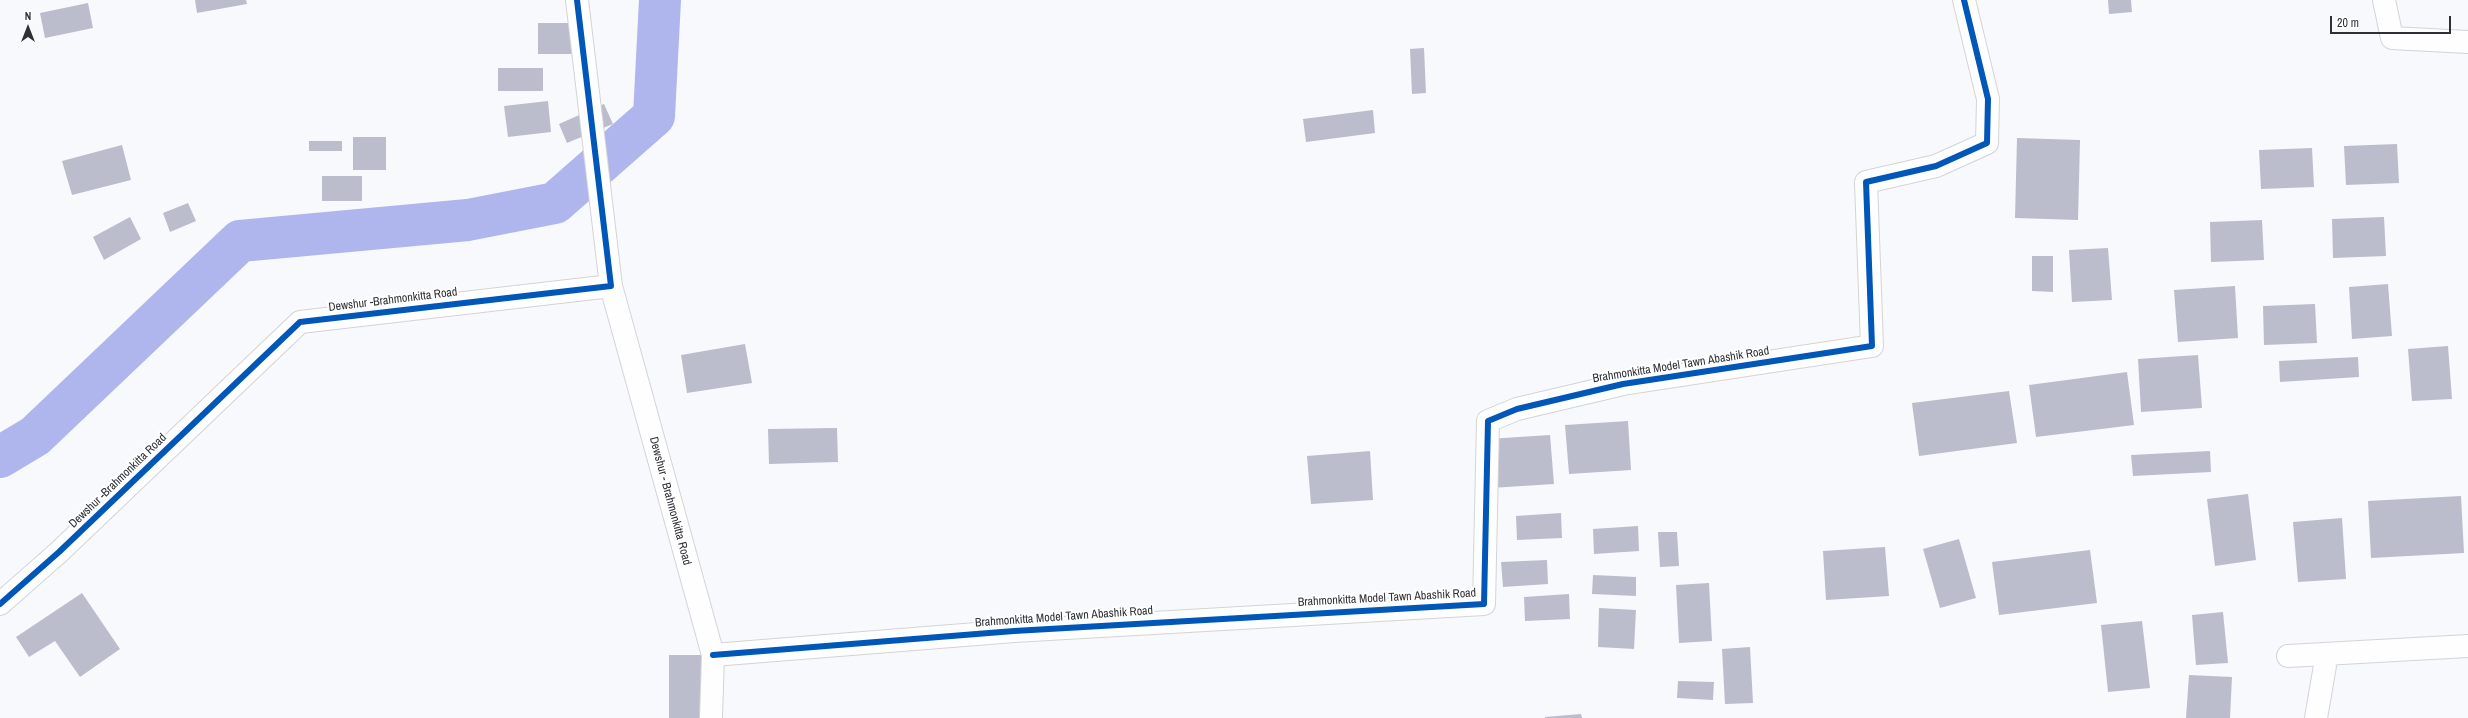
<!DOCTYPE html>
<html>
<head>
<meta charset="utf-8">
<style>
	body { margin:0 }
	#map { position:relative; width:2468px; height:718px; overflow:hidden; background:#f8f9fc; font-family:"Archivo Narrow",sans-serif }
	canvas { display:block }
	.north { position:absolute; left:8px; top:8px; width:40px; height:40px; -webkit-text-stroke:3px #fff; paint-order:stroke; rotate:0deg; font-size:11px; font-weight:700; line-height:16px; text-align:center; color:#2f3035 }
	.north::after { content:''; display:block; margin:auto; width:14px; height:18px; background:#2f3035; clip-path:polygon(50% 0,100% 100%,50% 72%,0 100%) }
	.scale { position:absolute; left:2330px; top:16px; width:121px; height:18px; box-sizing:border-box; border:2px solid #2f3035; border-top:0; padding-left:5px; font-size:12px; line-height:14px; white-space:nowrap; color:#2f3035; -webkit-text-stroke:3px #fff; paint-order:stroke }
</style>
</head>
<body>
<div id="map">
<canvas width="2468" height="718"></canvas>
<div class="north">N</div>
<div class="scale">20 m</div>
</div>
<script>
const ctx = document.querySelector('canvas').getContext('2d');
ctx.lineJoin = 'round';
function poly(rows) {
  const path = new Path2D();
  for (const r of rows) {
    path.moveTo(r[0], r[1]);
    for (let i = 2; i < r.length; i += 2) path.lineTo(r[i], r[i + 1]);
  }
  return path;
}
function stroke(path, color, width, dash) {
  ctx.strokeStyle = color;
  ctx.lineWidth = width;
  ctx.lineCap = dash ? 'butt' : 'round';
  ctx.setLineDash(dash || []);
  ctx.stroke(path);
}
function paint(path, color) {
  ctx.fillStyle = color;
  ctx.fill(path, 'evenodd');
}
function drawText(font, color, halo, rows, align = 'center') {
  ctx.font = font + ' "Archivo Narrow",sans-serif';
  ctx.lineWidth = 4;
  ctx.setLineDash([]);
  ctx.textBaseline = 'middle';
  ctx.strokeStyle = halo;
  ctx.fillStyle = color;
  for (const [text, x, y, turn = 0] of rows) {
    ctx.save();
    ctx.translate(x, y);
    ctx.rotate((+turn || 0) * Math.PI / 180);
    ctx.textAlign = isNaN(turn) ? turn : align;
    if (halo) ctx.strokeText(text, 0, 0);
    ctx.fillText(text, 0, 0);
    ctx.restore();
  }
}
stroke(poly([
	[0,457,35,436,240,241,468,220,555,203,654,116,660,0]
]), '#aeb6ed', 42);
paint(poly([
	[195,0,246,0,247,4,197,13],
	[2108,0,2131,0,2132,12,2109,14],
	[88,3,93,28,45,38,40,13],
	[538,23,583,23,583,54,538,54],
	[1424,48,1426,93,1412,94,1410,49],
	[498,68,543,68,543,91,498,91],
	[548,101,551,132,508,137,504,106],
	[604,104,613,124,567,143,559,124],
	[1373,110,1375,133,1306,142,1303,119],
	[353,137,386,137,386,170,353,170],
	[2017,138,2080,140,2078,220,2015,218],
	[309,141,342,141,342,151,309,151],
	[2397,144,2399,183,2346,185,2344,146],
	[122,145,131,180,72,195,62,161],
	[2312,148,2314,187,2261,189,2259,150],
	[322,176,362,176,362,201,322,201],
	[188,203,196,221,170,232,163,213],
	[130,217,141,239,104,260,93,237],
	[2384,217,2386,256,2333,258,2332,219],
	[2262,220,2264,260,2211,262,2210,222],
	[2108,248,2112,300,2072,302,2069,250],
	[2032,256,2053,256,2053,292,2032,291],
	[2388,284,2392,336,2352,339,2349,287],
	[2235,286,2238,338,2178,342,2174,290],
	[2315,304,2317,343,2264,345,2263,306],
	[745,344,752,383,687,393,681,355],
	[2448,346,2452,399,2412,401,2408,349],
	[2198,355,2202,408,2141,412,2138,359],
	[2358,357,2359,377,2280,382,2279,361],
	[2127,372,2134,425,2036,437,2029,385],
	[2009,391,2017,443,1919,456,1912,403],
	[1628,421,1631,470,1569,474,1565,425],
	[837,428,838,462,769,464,768,429],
	[1550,435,1554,484,1491,488,1488,439],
	[1370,451,1373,500,1311,504,1307,456],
	[2210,451,2211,472,2133,476,2131,455],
	[2248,494,2256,560,2215,566,2207,499],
	[2461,496,2464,553,2371,558,2368,501],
	[1561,513,1562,538,1517,540,1516,516],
	[2342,518,2346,579,2298,582,2293,522],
	[1638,526,1639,551,1594,554,1593,529],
	[1658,532,1677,532,1679,566,1660,567],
	[1959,539,1976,598,1940,608,1923,549],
	[1885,547,1889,596,1826,600,1823,551],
	[2090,550,2097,603,1999,615,1992,562],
	[1547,560,1548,584,1503,587,1501,562],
	[1593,575,1636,577,1636,596,1592,594],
	[1709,583,1712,641,1679,643,1676,585],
	[82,593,120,649,80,677,55,641,29,657,16,637],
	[1569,594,1570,619,1525,621,1524,597],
	[1599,608,1636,610,1634,649,1598,647],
	[2223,612,2228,663,2196,665,2192,615],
	[2142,621,2150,688,2108,692,2101,625],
	[1750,647,1753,703,1725,704,1722,649],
	[669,655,713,655,713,718,669,718],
	[2189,675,2232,677,2230,718,2186,718],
	[1678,681,1714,682,1713,700,1677,698],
	[1581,714,1582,718,1545,718,1545,717]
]), '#bbbdcd');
const street = poly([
	[2384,0,2392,38,2468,42],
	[611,286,713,655,711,718],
	[0,604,59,552,300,322,611,286,577,0],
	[713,655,1014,631,1484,604,1488,421,1517,409,1623,384,1872,346,1866,182,1936,166,1987,143,1988,99,1964,0],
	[2288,656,2468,646],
	[2316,718,2327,654]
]);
stroke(street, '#d3d4d7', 24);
stroke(street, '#fefeff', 22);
stroke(poly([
	[0,604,59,552,300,322,611,286,577,0],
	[713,655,1014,631,1484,604,1488,421,1517,409,1623,384,1872,346,1866,182,1936,166,1987,143,1988,99,1964,0]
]), '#0057b8', 6);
drawText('12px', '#2f3035', '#fff', [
	["Dewshur -Brahmonkitta Road",393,300,-7],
	["Brahmonkitta Model Tawn Abashik Road",1681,365,-9],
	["Dewshur -Brahmonkitta Road",118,481,-44],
	["Dewshur - Brahmonkitta Road",670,501,75],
	["Brahmonkitta Model Tawn Abashik Road",1387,598,-3],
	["Brahmonkitta Model Tawn Abashik Road",1064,617,-4]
]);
</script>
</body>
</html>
